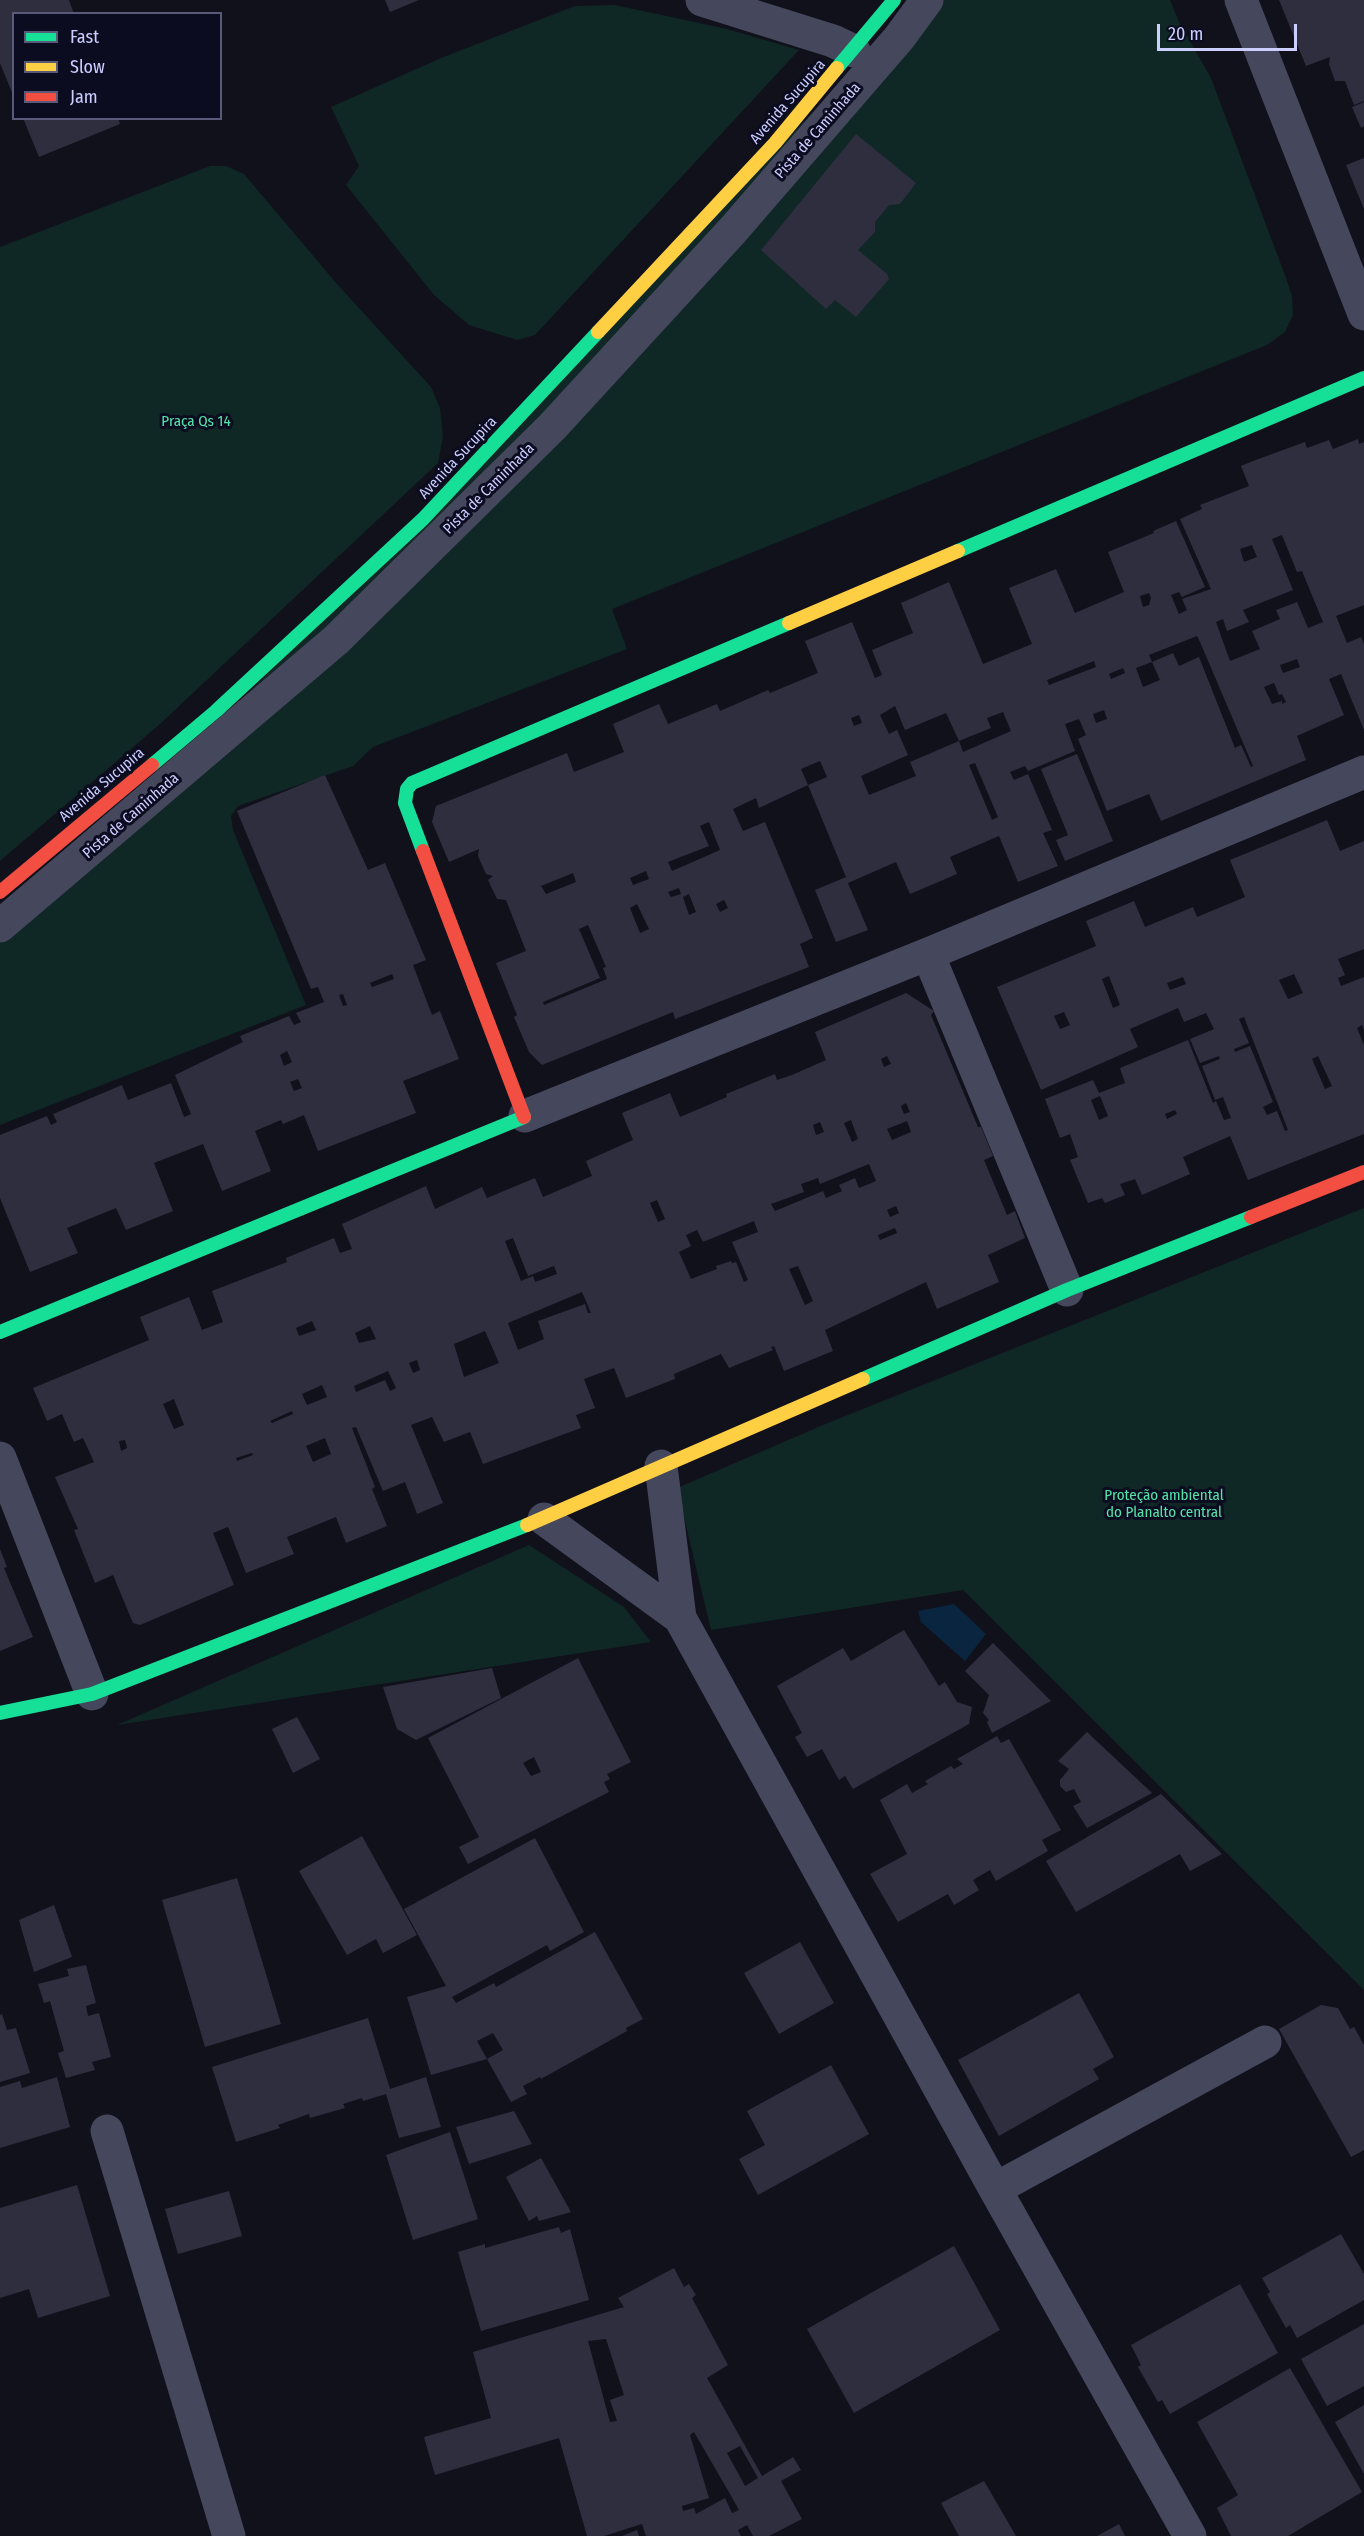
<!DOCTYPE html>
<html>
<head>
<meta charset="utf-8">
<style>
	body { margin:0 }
	#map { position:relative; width:1364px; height:2536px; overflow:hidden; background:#11111c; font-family:"Fira Sans Condensed",sans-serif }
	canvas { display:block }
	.legend { position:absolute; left:12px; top:12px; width:210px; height:108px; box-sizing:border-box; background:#0c0c21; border:2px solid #595a7a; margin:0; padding:8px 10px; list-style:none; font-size:18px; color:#ccceff }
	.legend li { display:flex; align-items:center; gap:12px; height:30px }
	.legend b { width:30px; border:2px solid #595a7a }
	.scale { position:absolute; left:1157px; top:24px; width:140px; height:27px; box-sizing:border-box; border:3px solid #ccceff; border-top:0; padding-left:8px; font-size:18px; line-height:21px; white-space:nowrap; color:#ccceff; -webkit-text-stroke:4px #0c0c21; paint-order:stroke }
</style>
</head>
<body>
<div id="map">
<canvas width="1364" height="2536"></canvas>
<ul class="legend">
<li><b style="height:8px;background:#16e098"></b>Fast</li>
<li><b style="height:8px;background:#ffcf43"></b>Slow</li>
<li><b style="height:8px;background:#f24e42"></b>Jam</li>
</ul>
<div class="scale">20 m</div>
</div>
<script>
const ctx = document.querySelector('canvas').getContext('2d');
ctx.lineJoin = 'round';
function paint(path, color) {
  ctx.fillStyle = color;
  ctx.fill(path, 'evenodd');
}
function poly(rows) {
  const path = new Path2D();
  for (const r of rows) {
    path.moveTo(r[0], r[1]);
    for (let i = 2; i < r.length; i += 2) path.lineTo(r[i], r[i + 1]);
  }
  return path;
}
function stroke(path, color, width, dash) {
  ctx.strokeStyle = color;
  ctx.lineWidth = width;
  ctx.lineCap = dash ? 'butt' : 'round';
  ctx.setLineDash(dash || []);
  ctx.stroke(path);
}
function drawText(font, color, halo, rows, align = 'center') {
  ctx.font = font + ' "Fira Sans Condensed",sans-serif';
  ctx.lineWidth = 6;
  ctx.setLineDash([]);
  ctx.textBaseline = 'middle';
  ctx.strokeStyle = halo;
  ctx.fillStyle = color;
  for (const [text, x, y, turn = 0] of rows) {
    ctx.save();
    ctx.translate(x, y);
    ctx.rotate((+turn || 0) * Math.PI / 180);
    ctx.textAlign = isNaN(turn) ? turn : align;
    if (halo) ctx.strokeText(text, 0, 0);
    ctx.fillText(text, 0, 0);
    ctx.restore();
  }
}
paint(poly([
	[922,0,1170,0,1179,22,1211,78,1286,278,1292,296,1293,315,1285,332,1267,345,612,609,627,649,373,747,353,766,238,806,231,816,233,830,306,1005,0,1125,0,905,195,748],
	[615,5,727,29,799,50,535,335,517,340,469,325,434,295,346,185,359,166,331,107,441,58,575,6],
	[210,166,226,166,244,174,337,284,431,387,440,408,443,437,438,463,160,724,0,861,0,247],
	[1364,1208,1364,1990,963,1590,711,1630,677,1488,823,1425],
	[529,1545,624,1607,651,1642,117,1725]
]), '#0f2725');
paint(poly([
	[954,1604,986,1634,965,1661,921,1622,918,1611]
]), '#0a253f');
paint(poly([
	[0,0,69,0,74,14,14,14,13,95,0,63],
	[385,0,419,0,390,12],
	[1279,0,1364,0,1364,101,1354,105,1345,81,1335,81,1329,64,1330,57,1306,66],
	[1364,102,1364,126,1361,128,1352,107],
	[23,118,118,118,120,124,39,157],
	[856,134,916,183,900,204,889,205,875,222,875,232,858,250,887,274,889,279,856,317,835,300,826,309,761,250],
	[1364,158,1364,209,1346,165],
	[1358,439,1359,444,1364,442,1364,605,1336,616,1347,643,1361,637,1364,644,1364,730,1341,674,1329,679,1344,715,1297,736,1306,760,1161,821,1149,794,1107,811,1078,739,1086,735,1079,719,1065,724,1075,751,1028,771,1025,766,1010,772,1014,780,1028,774,1052,830,1043,833,1058,866,1018,882,999,836,950,857,957,874,910,894,896,862,848,883,868,930,836,942,815,890,846,877,808,785,759,808,756,798,733,809,743,831,765,822,813,938,800,944,809,967,675,1019,673,1012,542,1065,529,1052,514,1017,517,1015,496,963,526,951,506,900,497,899,488,880,493,876,486,874,478,856,479,849,449,862,432,822,436,806,567,753,574,772,624,752,613,724,659,704,668,724,717,704,720,711,768,690,770,693,818,673,805,641,852,622,875,678,882,675,872,650,913,633,901,603,949,582,983,664,1032,644,1009,588,1056,569,1075,613,1124,592,1108,552,1154,533,1153,531,1176,521,1205,587,1182,597,1179,592,1171,595,1179,614,1187,610,1182,599,1211,589,1180,519,1202,509,1200,505,1249,486,1241,466,1253,461,1305,442,1307,448,1329,440,1333,449],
	[1282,535,1297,572,1302,571,1323,622,1308,628,1297,602,1276,610,1280,619,1252,631,1260,649,1230,661,1216,622,1223,619,1227,631,1249,622,1243,610,1293,590,1272,539],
	[1252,545,1257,557,1244,562,1240,549],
	[1149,593,1151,598,1149,605,1143,607,1140,596],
	[1197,636,1200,642,1253,766,1251,767,1241,745,1235,748,1199,657,1179,666,1173,653,1152,662,1149,655],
	[1297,659,1300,667,1283,673,1280,665],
	[1094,661,1096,667,1049,685,1047,680],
	[1152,662,1160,680,1143,687,1136,668],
	[1123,668,1125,673,1111,679,1109,674],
	[1274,683,1279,695,1282,694,1286,702,1282,704,1282,701,1272,704,1264,687],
	[895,706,905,730,946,713,959,741,991,728,987,718,1003,712,1011,731,963,752,959,741,910,762,916,776,869,795,861,776,908,755,897,730,889,734,880,715],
	[1104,710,1107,719,1096,723,1093,714],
	[859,715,862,723,854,726,851,718],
	[820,761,827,777,808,785,801,769],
	[975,763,998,817,992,820,969,765],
	[709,822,720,850,672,871,668,862,709,846,700,826],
	[646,871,649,879,633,885,630,878],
	[573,873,576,882,546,894,541,886],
	[679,888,681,894,671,897,668,892],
	[689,894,696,912,689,915,683,897],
	[724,900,728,908,720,912,716,904],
	[637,904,649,929,640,933,630,908],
	[588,925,606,967,603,968,607,979,544,1005,543,1002,600,978,579,929],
	[1077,754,1113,841,1065,861,1056,840,1068,835,1041,769],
	[325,775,368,870,385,863,426,960,413,965,432,1015,440,1011,459,1059,403,1081,416,1113,318,1151,304,1115,283,1124,281,1120,255,1131,271,1171,222,1191,203,1144,154,1163,173,1211,126,1230,116,1208,67,1228,78,1253,30,1272,0,1198,0,1135,47,1116,51,1125,57,1122,53,1114,122,1085,128,1100,171,1083,184,1117,191,1114,175,1075,243,1042,240,1036,267,1025,289,1016,294,1025,301,1022,296,1013,324,1002,318,987,311,989,237,811],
	[392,974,394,979,372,987,370,983],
	[343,994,347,1005,343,1006,339,995],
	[287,1051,292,1062,284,1066,280,1055],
	[298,1079,302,1088,294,1091,290,1082],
	[1327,820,1340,851,1364,841,1364,949,1338,959,1345,975,1338,978,1341,986,1364,977,1364,1030,1362,1025,1357,1028,1364,1045,1364,1134,1248,1180,1230,1136,1183,1157,1190,1174,1142,1195,1135,1179,1120,1184,1125,1195,1105,1203,1102,1198,1088,1203,1070,1160,1078,1157,1070,1134,1060,1138,1045,1099,1093,1080,1099,1093,1125,1083,1120,1068,1188,1040,1213,1103,1216,1101,1224,1120,1231,1118,1223,1097,1215,1100,1202,1066,1220,1059,1219,1056,1200,1063,1190,1039,1214,1029,1206,1013,1184,1022,1178,1008,1130,1029,1138,1047,1041,1090,997,987,1096,946,1086,921,1134,901,1145,927,1193,907,1197,917,1245,897,1230,860],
	[1294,974,1303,993,1288,999,1279,980],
	[1109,976,1120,1005,1113,1008,1102,979],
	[1183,977,1186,984,1170,990,1167,983],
	[1064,1012,1070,1025,1060,1029,1054,1016],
	[1244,1017,1288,1130,1285,1131,1277,1111,1267,1115,1263,1107,1273,1102,1250,1046,1235,1052,1234,1049,1249,1043,1239,1019],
	[1318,1056,1332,1086,1325,1089,1312,1059],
	[1100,1096,1108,1116,1099,1120,1091,1100],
	[1175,1110,1177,1114,1167,1119,1165,1114],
	[906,993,934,1011,931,1015,978,1127,981,1127,993,1156,984,1160,1007,1215,1015,1211,1025,1238,988,1255,999,1282,937,1309,926,1282,825,1330,833,1351,784,1371,774,1346,771,1347,773,1350,729,1368,721,1354,674,1374,675,1379,626,1398,614,1368,584,1379,595,1408,576,1415,581,1428,483,1464,470,1432,444,1442,432,1417,411,1425,443,1503,417,1514,405,1482,383,1491,356,1427,352,1428,375,1487,372,1489,387,1526,346,1543,336,1517,287,1537,294,1554,246,1573,228,1527,213,1533,234,1585,140,1625,133,1623,113,1575,95,1583,74,1530,78,1529,55,1477,94,1462,83,1438,74,1442,62,1414,47,1421,33,1388,149,1340,140,1317,189,1297,202,1330,223,1322,212,1291,287,1262,286,1258,334,1238,340,1253,352,1249,342,1224,426,1186,435,1209,482,1187,487,1198,535,1178,543,1197,592,1176,586,1161,633,1140,622,1113,670,1093,680,1117,727,1097,726,1094,775,1074,777,1080,792,1075,826,1060,815,1032],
	[887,1056,891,1064,884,1067,881,1059],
	[906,1103,910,1112,904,1114,901,1106],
	[851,1120,858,1139,852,1142,844,1123],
	[907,1121,911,1132,892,1140,887,1129],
	[820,1122,824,1132,816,1135,813,1125],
	[869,1164,876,1181,859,1188,855,1178,839,1185,842,1191,826,1198,823,1191,775,1211,771,1204,804,1192,801,1184,818,1178,820,1184],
	[657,1200,665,1219,658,1222,650,1203],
	[896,1206,899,1213,890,1217,887,1210],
	[754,1221,758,1232,732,1242,748,1280,744,1282,736,1262,732,1263,731,1261,716,1266,717,1269,691,1279,679,1252,691,1246,686,1235,697,1230,703,1242],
	[895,1228,897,1233,880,1240,878,1235],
	[513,1238,528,1276,554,1266,557,1274,535,1282,533,1276,521,1281,505,1241],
	[798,1266,813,1301,805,1305,789,1269],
	[582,1292,591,1313,588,1313,585,1304,538,1321,544,1339,518,1350,508,1323],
	[312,1321,316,1330,299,1336,296,1328],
	[370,1326,376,1339,359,1343,355,1333],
	[485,1331,499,1363,464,1377,454,1344],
	[417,1360,420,1370,413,1373,409,1363],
	[388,1371,396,1388,390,1391,385,1380,356,1392,354,1386],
	[322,1385,327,1397,307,1405,302,1394],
	[174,1399,184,1425,174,1429,163,1404],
	[292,1411,293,1414,272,1423,270,1421],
	[325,1438,331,1454,313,1462,306,1446],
	[125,1440,127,1448,121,1451,119,1441],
	[252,1453,253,1455,237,1461,236,1458],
	[0,1549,7,1567,4,1568,33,1637,0,1651],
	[904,1630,939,1686,945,1682,957,1702,972,1707,969,1724,853,1789,845,1776,839,1780,822,1749,807,1757,795,1737,802,1733,777,1686,843,1648,851,1661],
	[993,1643,1051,1701,992,1733,987,1722,989,1720,983,1713,989,1695,965,1671],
	[578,1658,631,1762,607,1774,610,1779,604,1782,609,1792,468,1864,459,1847,479,1837,428,1738],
	[534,1757,541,1772,531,1776,523,1763],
	[492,1668,501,1698,416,1740,397,1729,383,1687],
	[297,1717,320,1759,293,1773,272,1729],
	[1087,1732,1152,1793,1087,1828,1073,1806,1081,1802,1074,1789,1066,1792,1060,1786,1060,1780,1069,1769,1058,1761],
	[997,1736,1001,1743,1009,1739,1061,1830,1042,1840,1048,1851,996,1881,990,1870,973,1880,979,1890,954,1905,948,1894,898,1922,870,1874,907,1854,880,1800,907,1784,912,1793,928,1784,925,1781,951,1766,954,1769,963,1764,957,1759],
	[1161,1794,1222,1854,1190,1871,1180,1854,1076,1912,1046,1861],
	[362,1836,417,1935,383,1953,376,1939,347,1955,299,1871],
	[535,1838,584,1932,550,1951,547,1945,452,1997,456,2003,494,1983,496,1987,595,1932,643,2019,626,2028,627,2031,541,2079,540,2077,523,2086,527,2094,511,2102,487,2059,503,2050,493,2033,477,2041,487,2059,431,2075,407,1997,446,1986,404,1909],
	[237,1878,281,2024,205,2047,162,1900],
	[54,1905,72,1957,34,1972,19,1920],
	[800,1942,834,2003,779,2034,744,1973],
	[86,1965,96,2003,86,2006,88,2016,99,2013,111,2057,92,2062,95,2070,66,2078,58,2053,64,2051,50,2001,44,2003,38,1984,69,1976,67,1969],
	[1079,1993,1114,2057,1093,2069,1099,2079,999,2136,958,2060],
	[1321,2005,1338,2008,1350,2029,1354,2027,1364,2045,1364,2150,1351,2157,1279,2029],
	[2,2014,7,2030,16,2028,30,2073,0,2082,0,2015],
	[368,2018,390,2089,426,2077,441,2127,399,2138,386,2094,363,2101,362,2098,343,2104,345,2108,310,2118,309,2114,278,2125,280,2128,236,2142,212,2067],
	[831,2065,869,2134,758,2195,739,2159,765,2145,747,2111],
	[57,2077,70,2127,0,2148,0,2087,20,2081,22,2088],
	[514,2111,532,2144,469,2164,456,2127],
	[450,2132,478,2219,413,2240,386,2155],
	[541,2158,571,2212,539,2221,537,2216,529,2221,506,2177],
	[77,2185,110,2296,38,2318,29,2289,0,2298,0,2208],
	[229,2191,242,2236,178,2254,165,2209],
	[559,2227,561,2233,570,2229,589,2300,481,2331,458,2252,485,2244,485,2248],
	[1341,2234,1364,2274,1364,2300,1297,2338,1290,2325,1286,2328,1267,2294,1270,2292,1262,2278],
	[954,2246,1000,2330,854,2413,807,2329],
	[674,2268,684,2287,689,2284,696,2295,692,2298,728,2365,707,2378,762,2476,793,2457,801,2470,781,2481,802,2519,769,2536,753,2536,747,2525,738,2530,741,2536,646,2536,642,2524,604,2536,587,2536,559,2438,435,2475,424,2437,491,2418,473,2352,624,2307,618,2298],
	[606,2339,624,2395,610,2400,617,2421,610,2422,588,2341],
	[694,2432,730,2494,739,2510,732,2513,725,2498,696,2514,694,2508,683,2511,682,2506,709,2498,690,2435],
	[740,2446,758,2478,745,2486,727,2453],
	[1240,2284,1278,2353,1170,2414,1162,2400,1158,2402,1138,2367,1141,2365,1131,2345],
	[1364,2324,1364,2386,1327,2406,1301,2359],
	[1290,2368,1362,2492,1288,2536,1231,2536,1217,2508,1238,2495,1197,2422],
	[1364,2405,1364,2474,1335,2422],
	[984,2481,1016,2536,959,2536,941,2503],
	[1119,2524,1125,2536,1097,2536],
	[637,2530,639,2536,622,2536]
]), '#2e2e3f');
stroke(poly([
	[702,0,833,41,854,51],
	[1241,0,1364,314],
	[0,926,336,640,552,427,733,230,899,38,927,0],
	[928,954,1067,1290],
	[525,1116,928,954,1364,772],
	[0,1458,92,1694],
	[661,1466,680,1618,995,2189,1190,2536],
	[544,1519,680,1618],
	[107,2131,229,2536],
	[995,2189,1265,2042]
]), '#45475d', 33);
stroke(poly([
	[837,68,894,0],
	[958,551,1364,378],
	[152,765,216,711,423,519,598,332],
	[423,851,405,803,407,789,412,783,789,623],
	[0,1332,524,1117],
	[863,1379,1067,1290,1251,1217],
	[0,1713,92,1694,527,1525]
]), '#16e098', 14);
stroke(poly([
	[598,332,775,143,837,68],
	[789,623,958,551],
	[527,1525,863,1379]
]), '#ffcf43', 14);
stroke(poly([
	[423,851,524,1117],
	[0,892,152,765],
	[1251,1217,1364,1172]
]), '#f24e42', 14);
drawText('15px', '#ccceff', '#0c0c21', [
	["Avenida Sucupira",788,102,-49],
	["Pista de Caminhada",818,131,-49],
	["Avenida Sucupira",458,458,-47],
	["Pista de Caminhada",489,489,-45],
	["Avenida Sucupira",102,785,-40],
	["Pista de Caminhada",131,816,-41]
]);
drawText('15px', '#53e4a9', '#0c0c21', [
	["Praça Qs 14",196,422],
	["Proteção ambiental",1164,1496],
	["do Planalto central",1164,1513]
]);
</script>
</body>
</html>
